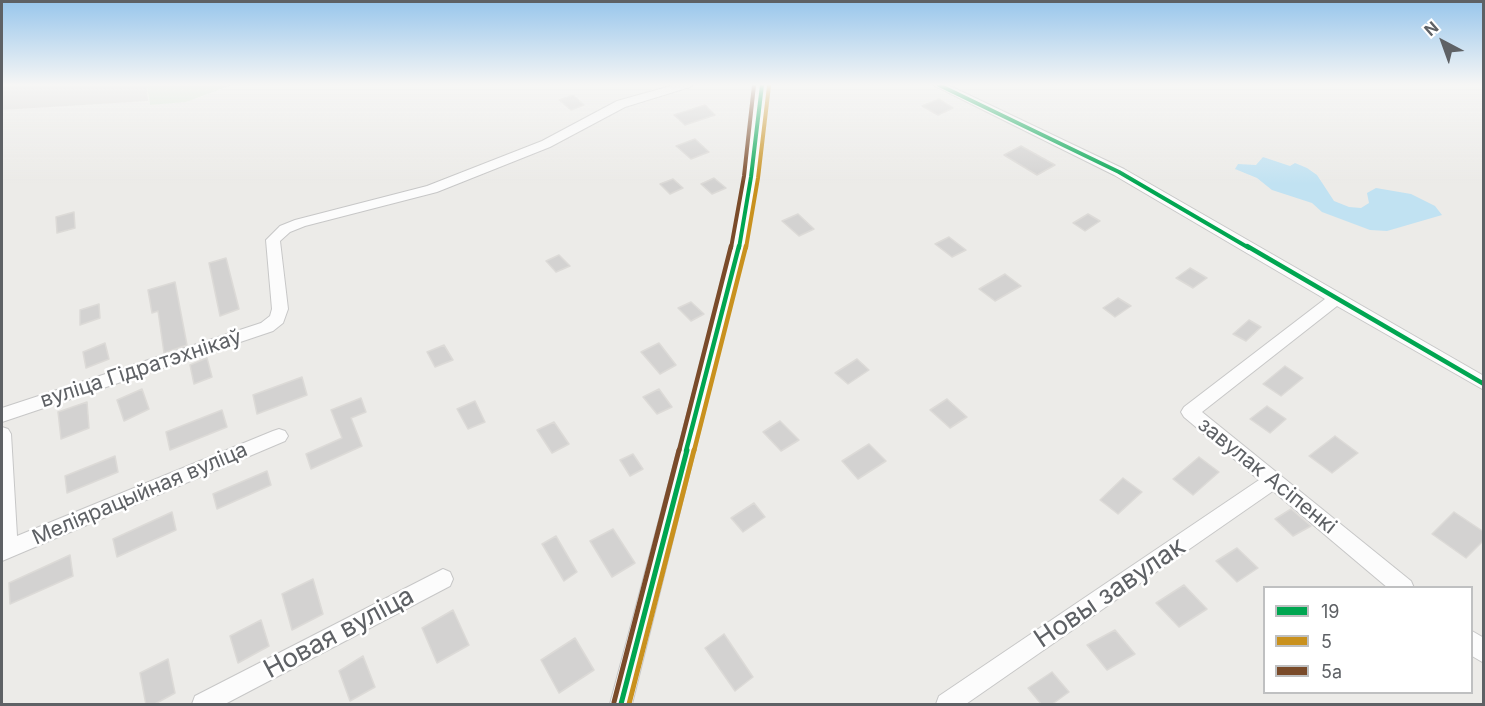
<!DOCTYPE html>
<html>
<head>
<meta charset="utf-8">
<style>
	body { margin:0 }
	#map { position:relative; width:1485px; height:706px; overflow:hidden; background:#ecebe8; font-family:Inter,sans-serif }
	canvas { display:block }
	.frame { position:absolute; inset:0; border:3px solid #5e6165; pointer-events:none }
	.legend { position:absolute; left:1263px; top:586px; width:210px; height:108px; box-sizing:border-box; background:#fff; border:2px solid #bfc0c1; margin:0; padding:8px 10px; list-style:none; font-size:18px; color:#5e6165 }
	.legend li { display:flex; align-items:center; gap:12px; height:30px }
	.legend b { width:30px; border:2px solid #bfc0c1 }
	.north { position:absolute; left:1413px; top:12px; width:60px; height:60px; -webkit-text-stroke:4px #fff; paint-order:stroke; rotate:319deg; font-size:16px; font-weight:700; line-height:24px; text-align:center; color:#5e6165 }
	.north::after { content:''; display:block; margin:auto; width:21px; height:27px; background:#5e6165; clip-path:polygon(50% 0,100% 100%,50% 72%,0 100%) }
</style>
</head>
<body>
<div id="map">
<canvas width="1485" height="706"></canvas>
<div class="frame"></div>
<ul class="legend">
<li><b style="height:8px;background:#00a651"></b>19</li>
<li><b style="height:8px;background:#c9911e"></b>5</li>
<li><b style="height:8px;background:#7a4b2a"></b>5а</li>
</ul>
<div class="north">N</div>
</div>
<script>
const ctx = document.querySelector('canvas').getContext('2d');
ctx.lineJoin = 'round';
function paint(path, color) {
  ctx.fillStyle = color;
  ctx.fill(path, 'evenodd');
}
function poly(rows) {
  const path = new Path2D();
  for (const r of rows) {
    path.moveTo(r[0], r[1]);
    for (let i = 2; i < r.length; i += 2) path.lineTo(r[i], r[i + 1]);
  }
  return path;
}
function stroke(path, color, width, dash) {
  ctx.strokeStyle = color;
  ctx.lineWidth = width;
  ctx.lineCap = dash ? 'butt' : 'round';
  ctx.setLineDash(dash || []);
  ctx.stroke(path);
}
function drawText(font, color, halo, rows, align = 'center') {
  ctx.font = font + ' Inter,sans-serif';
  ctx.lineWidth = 5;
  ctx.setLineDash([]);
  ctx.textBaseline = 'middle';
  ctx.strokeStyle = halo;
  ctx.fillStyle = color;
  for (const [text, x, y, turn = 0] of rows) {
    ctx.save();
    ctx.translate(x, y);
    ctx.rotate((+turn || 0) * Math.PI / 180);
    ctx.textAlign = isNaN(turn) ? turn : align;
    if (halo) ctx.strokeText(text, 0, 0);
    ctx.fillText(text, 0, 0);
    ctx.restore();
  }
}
paint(poly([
	[2,85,147,85,148,101,2,110]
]), '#dcdad8');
paint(poly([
	[147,85,232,85,186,102,150,105]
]), '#d8e7d5');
paint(poly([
	[1263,157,1290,166,1295,163,1307,168,1317,175,1334,201,1349,207,1361,208,1369,203,1367,193,1376,188,1411,194,1435,206,1442,215,1387,231,1370,230,1322,212,1312,203,1272,190,1257,178,1235,169,1238,164,1256,165]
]), '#c1e2f2');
const building = poly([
	[573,95,584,105,571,110,559,100,573,95],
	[939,99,953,108,938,115,922,106,939,99],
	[705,105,715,115,685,125,674,115,705,105],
	[695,139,709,152,691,159,676,146,695,139],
	[1021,146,1055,165,1037,175,1004,155,1021,146],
	[714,178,726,188,712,194,701,184,714,178],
	[673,179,683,188,670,194,660,184,673,179],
	[74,212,75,228,57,233,56,217,74,212],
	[798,214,814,229,799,236,782,221,798,214],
	[1088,214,1100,221,1085,231,1073,223,1088,214],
	[949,237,966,250,952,257,935,244,949,237],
	[559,255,570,266,556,272,546,261,559,255],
	[226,258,239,309,220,316,209,263,226,258],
	[1190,268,1207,278,1193,288,1176,278,1190,268],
	[1005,274,1021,286,995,301,979,289,1005,274],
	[175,282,187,345,164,353,158,311,152,313,148,290,175,282],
	[1118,298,1131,306,1115,317,1103,308,1118,298],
	[691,302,704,314,691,321,678,308,691,302],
	[99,304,100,318,80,325,80,310,99,304],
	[1249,320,1261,327,1246,341,1233,334,1249,320],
	[105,343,109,359,86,368,83,352,105,343],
	[659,343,676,365,660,374,641,352,659,343],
	[444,345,453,360,435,367,427,352,444,345],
	[207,358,212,377,194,384,190,365,207,358],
	[857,359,869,370,848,384,835,373,857,359],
	[1285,366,1303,378,1281,396,1263,384,1285,366],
	[302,377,307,395,257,414,253,395,302,377],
	[142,389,149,409,124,421,117,400,142,389],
	[659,389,672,407,657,414,643,397,659,389],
	[361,398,366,412,351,418,362,446,311,469,306,454,342,438,331,410,361,398],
	[947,399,967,417,950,428,930,410,947,399],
	[475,401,485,422,468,429,457,409,475,401],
	[87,402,89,428,61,439,58,412,87,402],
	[1267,406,1286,419,1270,433,1250,419,1267,406],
	[222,410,227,427,170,450,166,432,222,410],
	[780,421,799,440,781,451,763,432,780,421],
	[554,422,569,444,552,453,537,430,554,422],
	[1335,436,1358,453,1332,473,1309,456,1335,436],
	[869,444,886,461,858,479,842,461,869,444],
	[633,454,643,469,630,476,620,460,633,454],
	[115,456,118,472,67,493,65,476,115,456],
	[1199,457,1219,472,1193,495,1173,479,1199,457],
	[267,471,271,485,217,509,213,494,267,471],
	[1123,478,1142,492,1118,514,1100,500,1123,478],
	[754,503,765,517,743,532,731,518,754,503],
	[1291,509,1311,526,1293,536,1275,519,1291,509],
	[172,512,176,530,117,557,113,539,172,512],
	[1454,512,1484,532,1484,540,1466,558,1432,534,1454,512],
	[613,529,635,563,612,577,590,541,613,529],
	[556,536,577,572,564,581,542,544,556,536],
	[1237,548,1258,568,1237,582,1216,561,1237,548],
	[70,555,73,576,10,604,9,583,70,555],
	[313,579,323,614,292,630,282,594,313,579],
	[1184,585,1207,609,1179,627,1156,603,1184,585],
	[453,610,469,645,437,663,422,628,453,610],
	[261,620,269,646,238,663,230,636,261,620],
	[1115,630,1135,654,1107,670,1087,645,1115,630],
	[724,634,753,677,735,691,705,648,724,634],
	[575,638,594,670,559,693,541,660,575,638],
	[363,656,375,687,350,701,339,671,363,656],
	[168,659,175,693,153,705,146,705,140,673,168,659],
	[1052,672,1069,692,1051,705,1042,705,1028,688,1052,672]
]);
paint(building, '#d3d2d1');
stroke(building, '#dcdad7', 1.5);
const street = poly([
	[674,85,692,85,690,87,625,107,550,147,437,192,305,226,290,232,280,241,288,309,283,323,273,331,2,422,2,408,261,323,270,316,272,309,266,240,280,226,295,220,427,186,542,141,617,101,674,85],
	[756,85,768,85,758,177,747,242,632,704,610,704,733,242,744,177,756,85],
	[933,85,948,85,1124,169,1484,376,1484,390,1337,306,1202,412,1411,581,1414,588,1388,588,1273,491,966,704,936,704,939,696,1259,480,1184,417,1181,412,1184,407,1325,299,1114,175,933,85],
	[2,427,8,429,11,434,17,536,273,431,279,429,285,431,288,436,285,441,2,561,2,427],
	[443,569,450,572,453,579,450,586,225,704,192,704,195,696,443,569],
	[1472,631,1484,638,1484,663,1472,656,1472,631]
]);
stroke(street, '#c7c7c7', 2);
paint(street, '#fcfcfc');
stroke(poly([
	[939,85,1119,172,1249,248],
	[739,248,751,177,762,85]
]), '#00a651', 4);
stroke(poly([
	[1247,246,1484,384],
	[686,451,739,246]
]), '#00a651', 4.5);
stroke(poly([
	[621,704,687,450]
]), '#00a651', 5);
stroke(poly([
	[746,248,758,178,769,86]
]), '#c9911e', 4);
stroke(poly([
	[694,451,746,246]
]), '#c9911e', 4.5);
stroke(poly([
	[629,704,694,450]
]), '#c9911e', 5);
stroke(poly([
	[731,248,744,176,754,85]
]), '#7a4b2a', 4);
stroke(poly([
	[679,451,731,246]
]), '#7a4b2a', 4.5);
stroke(poly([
	[614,702,679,450]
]), '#7a4b2a', 5);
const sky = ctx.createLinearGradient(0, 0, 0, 184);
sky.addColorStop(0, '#98c6ec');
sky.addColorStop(0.46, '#f6f6f5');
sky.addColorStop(1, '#f6f6f500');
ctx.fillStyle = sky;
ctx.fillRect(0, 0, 1485, 184);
drawText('21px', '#5e6165', '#fff', [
	["вуліца Гідратэхнікаў",141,369,-18],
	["завулак Асіпенкі",1267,476,39],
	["Меліярацыйная вуліца",140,494,-23]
]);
drawText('26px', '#5e6165', '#fff', [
	["Новы завулак",1110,593,-34],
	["Новая вуліца",339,633,-28]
]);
</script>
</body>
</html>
